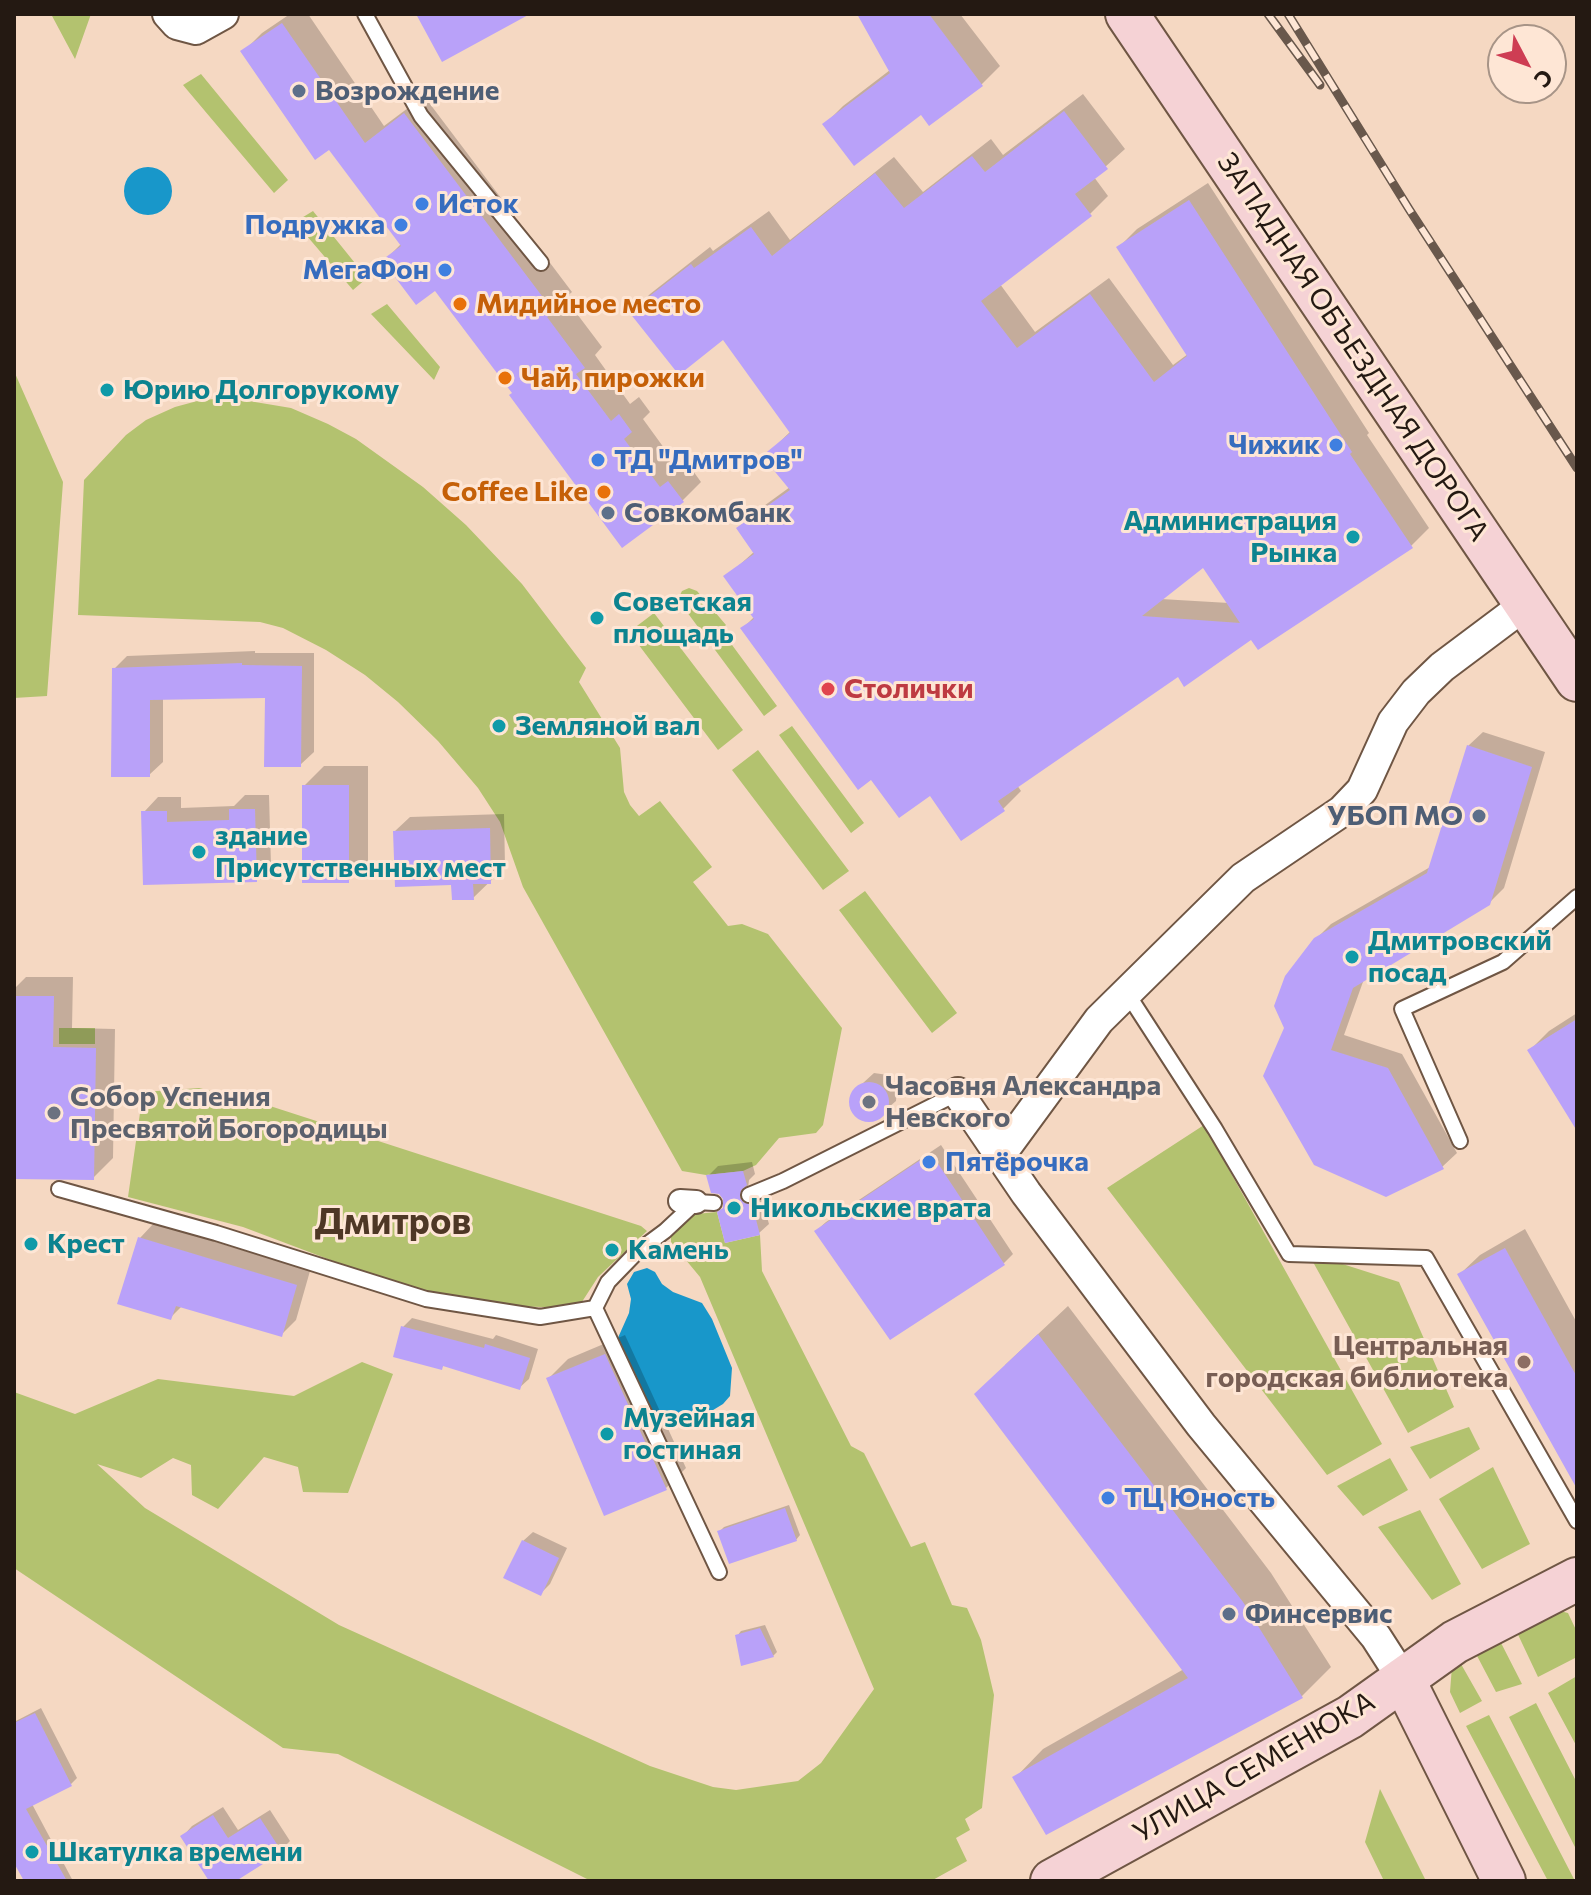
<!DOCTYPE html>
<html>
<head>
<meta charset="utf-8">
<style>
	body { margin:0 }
	#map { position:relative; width:1591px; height:1895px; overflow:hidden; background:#f5d8c2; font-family:Commissioner,sans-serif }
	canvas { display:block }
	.frame { position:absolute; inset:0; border:16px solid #241912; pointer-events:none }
	.north { position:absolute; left:1487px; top:24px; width:80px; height:80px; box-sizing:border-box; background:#fee6d5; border:2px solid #a79487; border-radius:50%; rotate:131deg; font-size:22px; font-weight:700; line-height:32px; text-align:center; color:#241912 }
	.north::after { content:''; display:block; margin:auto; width:28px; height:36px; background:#ce3d53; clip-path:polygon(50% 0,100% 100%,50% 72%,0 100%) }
</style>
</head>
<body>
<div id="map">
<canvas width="1591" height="1895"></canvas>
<div class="frame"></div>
<div class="north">С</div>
</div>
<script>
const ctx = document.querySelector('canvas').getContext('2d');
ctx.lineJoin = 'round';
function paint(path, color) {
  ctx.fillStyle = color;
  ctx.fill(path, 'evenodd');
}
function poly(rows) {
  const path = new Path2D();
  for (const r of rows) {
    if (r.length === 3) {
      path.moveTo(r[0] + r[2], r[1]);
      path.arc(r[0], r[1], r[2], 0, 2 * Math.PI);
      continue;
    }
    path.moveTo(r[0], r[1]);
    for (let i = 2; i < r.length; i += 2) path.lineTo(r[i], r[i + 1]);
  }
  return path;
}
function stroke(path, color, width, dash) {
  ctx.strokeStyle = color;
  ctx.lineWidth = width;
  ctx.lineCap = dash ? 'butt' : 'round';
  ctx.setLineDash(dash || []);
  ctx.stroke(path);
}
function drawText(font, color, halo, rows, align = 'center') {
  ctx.font = font + ' Commissioner,sans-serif';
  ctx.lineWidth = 6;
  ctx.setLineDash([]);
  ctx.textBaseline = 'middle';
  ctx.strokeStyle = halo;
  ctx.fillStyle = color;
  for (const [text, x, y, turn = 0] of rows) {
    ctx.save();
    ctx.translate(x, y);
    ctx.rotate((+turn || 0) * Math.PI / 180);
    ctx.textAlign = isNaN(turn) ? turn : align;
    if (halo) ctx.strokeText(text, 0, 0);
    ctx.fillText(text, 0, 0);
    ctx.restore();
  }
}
paint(poly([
	[51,14,91,14,75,59],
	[201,74,288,180,274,193,183,85],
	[313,211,367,278,353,290,295,222],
	[387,304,440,367,434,380,371,314],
	[14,371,63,482,47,696,14,698],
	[231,398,291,408,328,424,356,439,423,487,466,525,522,584,586,668,579,682,620,748,624,792,630,805,639,816,660,801,712,867,693,882,728,926,742,924,768,934,842,1028,823,1125,816,1133,779,1138,756,1165,743,1171,706,1175,682,1171,523,887,500,822,478,788,438,741,398,702,365,675,326,650,283,628,260,622,78,615,84,480,126,435,146,420,175,407,201,400],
	[689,588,697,591,726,625,721,630,777,706,764,716,681,604,679,597,682,591],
	[654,613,743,730,718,750,629,632],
	[792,726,864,823,851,833,779,735],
	[758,750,849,871,823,890,732,770],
	[865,891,957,1013,932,1033,839,910],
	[59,1028,95,1028,95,1044,59,1044],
	[199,1088,270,1106,641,1226,647,1231,598,1277,578,1308,507,1306,410,1290,243,1227,128,1197,143,1092],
	[1204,1125,1382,1444,1327,1475,1107,1188],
	[717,1212,725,1243,760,1235,762,1271,851,1446,864,1453,911,1547,925,1542,952,1605,967,1608,981,1640,994,1695,982,1808,965,1819,970,1830,956,1838,967,1861,931,1881,591,1881,338,1754,283,1748,14,1568,14,1392,75,1414,158,1379,294,1396,362,1362,393,1374,348,1493,303,1492,298,1467,264,1457,218,1509,192,1495,191,1465,173,1458,141,1478,97,1464,145,1508,339,1625,650,1766,713,1787,736,1790,798,1781,821,1763,874,1689,700,1277,671,1242,671,1229,696,1214],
	[1308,1253,1399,1282,1454,1407,1408,1433],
	[1469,1427,1480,1449,1430,1479,1410,1447],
	[1390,1458,1408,1490,1363,1516,1337,1486],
	[1493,1467,1530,1544,1482,1569,1439,1499],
	[1420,1510,1461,1584,1432,1600,1378,1527],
	[1544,1607,1568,1613,1577,1632,1577,1657,1538,1677,1513,1624],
	[1499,1639,1522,1684,1496,1692,1475,1652],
	[1457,1657,1482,1701,1460,1713,1450,1692,1452,1666],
	[1577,1676,1577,1747,1548,1693],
	[1536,1703,1577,1783,1577,1851,1509,1717],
	[1489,1715,1575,1881,1548,1881,1466,1726],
	[1380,1789,1426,1881,1384,1881,1365,1842]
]), '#b3c26f');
paint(poly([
	[148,191,24],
	[647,1268,655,1272,662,1284,673,1292,702,1303,712,1319,732,1368,730,1396,723,1404,700,1418,677,1426,654,1420,617,1340,629,1313,631,1299,627,1284,634,1272]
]), '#1897ca');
paint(poly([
	[290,14,308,14,384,126,424,96,572,292,565,298,602,347,595,355,630,404,639,397,650,412,643,419,680,470,688,464,701,482,683,500,622,545,514,392,435,288,385,260,402,243,329,147,243,52,262,33],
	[860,14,960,14,1000,66,982,84,929,124,921,113,825,124,843,106,890,70],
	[1083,94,1125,149,1094,177,1108,196,1090,214,1000,284,1035,332,1109,278,1173,365,1188,354,1119,247,1137,229,1208,183,1369,433,1367,435,1429,528,1411,546,1252,637,1178,674,1017,785,1021,791,1003,809,872,777,743,628,755,616,726,577,755,551,739,529,757,511,790,487,765,456,791,431,724,338,632,312,650,294,710,247,713,251,769,211,790,240,894,157,923,192,991,139,1003,155],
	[1204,565,1229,603,1161,599],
	[255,651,255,653,314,653,314,752,300,765,267,696,163,698,163,762,149,775,114,669,127,656],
	[1483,732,1545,752,1504,888,1489,903,1364,979,1344,1035,1402,1054,1457,1153,1442,1167,1286,1028,1315,940,1331,924,1432,866,1468,746],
	[324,766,368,766,368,862,348,881,304,786],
	[245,795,269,795,271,866,256,880,144,812,158,797,181,797,181,808,234,806],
	[504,814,505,867,473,898,395,831,410,817],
	[26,977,73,977,72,1028,115,1029,113,1158,93,1178,14,1177,14,989],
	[1577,1013,1577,1127,1530,1050,1549,1031],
	[874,1073,888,1075,897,1086,896,1101,874,1120,859,1119,850,1108,852,1093],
	[941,1145,1013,1254,1004,1263,816,1231,826,1222],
	[752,1162,755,1174,749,1180,748,1188,761,1196,769,1224,759,1233,725,1207,725,1198,708,1176,718,1166],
	[154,1223,310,1271,296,1320,281,1335,182,1306,170,1318,140,1238],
	[1525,1229,1577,1323,1577,1485,1460,1274,1480,1255],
	[1068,1306,1271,1573,1331,1667,1302,1696,1047,1833,1015,1778,1043,1749,1184,1669,1005,1365],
	[412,1318,493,1339,496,1335,538,1349,529,1379,519,1388,444,1365,441,1368,403,1327],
	[625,1335,686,1468,666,1488,605,1514,548,1379,568,1359],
	[789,1505,800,1535,796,1540,720,1531,724,1527],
	[533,1532,567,1548,550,1584,540,1594,523,1541],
	[765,1625,777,1652,773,1656,737,1636,741,1631],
	[41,1708,77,1778,71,1784,32,1804,73,1881,26,1881,14,1859,14,1722],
	[223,1807,238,1830,270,1810,290,1841,281,1850,233,1881,211,1881,183,1836,192,1826]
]), '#0003');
paint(poly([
	[416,14,530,14,442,62],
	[857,14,929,14,983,86,929,126,921,115,854,166,822,124,890,73],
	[282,23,365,143,404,113,554,312,547,317,585,368,576,374,611,421,619,414,632,432,624,439,660,487,668,481,684,502,622,548,509,395,512,393,435,291,416,305,382,260,401,246,329,150,315,160,240,51],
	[1064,111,1108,169,1075,194,1092,216,981,301,1017,348,1090,294,1154,382,1187,356,1116,247,1189,200,1352,452,1350,454,1413,548,1258,650,1251,640,1184,687,1178,677,998,801,1005,811,961,841,930,796,899,818,871,780,858,790,740,628,754,619,723,576,754,554,736,528,790,490,762,456,790,433,723,340,679,375,629,312,691,264,694,268,751,227,772,256,875,173,904,208,972,156,985,172],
	[1203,568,1240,623,1142,616],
	[242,663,242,665,302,666,301,767,264,767,265,698,150,700,150,777,111,777,112,668],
	[1467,745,1532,767,1490,905,1353,988,1331,1050,1388,1068,1444,1169,1386,1197,1314,1165,1263,1076,1284,1028,1274,1006,1285,976,1314,938,1427,873],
	[302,785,349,785,349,883,302,883],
	[229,809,255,809,257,882,143,885,141,811,167,811,167,822,229,820],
	[490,828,491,884,473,884,474,900,452,900,451,885,395,887,393,831],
	[14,996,54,996,53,1047,96,1048,94,1180,14,1179],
	[1577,1019,1577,1131,1527,1050],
	[869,1102,20],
	[931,1153,1005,1265,890,1340,814,1231],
	[743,1171,747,1185,741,1190,740,1198,744,1203,752,1204,760,1235,725,1243,717,1212,723,1208,723,1199,719,1194,711,1193,706,1175],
	[138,1237,297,1285,282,1337,176,1306,171,1320,117,1304],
	[1505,1248,1577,1377,1577,1489,1457,1274],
	[401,1326,484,1348,485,1344,530,1358,520,1390,443,1366,442,1370,393,1357],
	[1038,1334,1243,1602,1303,1698,1046,1835,1012,1777,1188,1678,974,1394],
	[605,1354,667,1490,604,1516,546,1378],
	[785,1508,797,1541,729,1564,717,1531],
	[522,1540,559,1558,541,1596,503,1578],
	[760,1628,774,1657,741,1666,735,1635],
	[35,1713,72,1786,26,1809,67,1881,24,1881,14,1863,14,1723],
	[213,1815,228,1838,260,1818,282,1852,236,1881,209,1881,180,1836]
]), '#b9a1f9');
const service = poly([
	[365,14,421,116,541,263],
	[1127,993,1215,1129,1289,1254,1426,1258,1577,1521],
	[1460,1141,1402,1009,1503,962,1577,897],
	[59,1189,216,1233,426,1299,540,1317,595,1308,608,1282,638,1251,665,1231,696,1202,714,1203],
	[749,1195,783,1181,958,1093],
	[595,1308,719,1572]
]);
const pedestrian = poly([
	[680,1201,696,1202]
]);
const minor = poly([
	[168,14,177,24,196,29,223,14],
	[958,1093,1026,1193,1201,1425,1376,1637,1403,1679],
	[1000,1155,1099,1020,1243,878,1342,811,1362,790,1393,722,1416,692,1442,667,1526,604]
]);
const secondary = poly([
	[1127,14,1577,680],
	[1403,1679,1504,1881],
	[1052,1881,1350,1717,1455,1642,1577,1579]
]);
stroke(service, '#6f5644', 18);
stroke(pedestrian, '#6f5644', 26);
stroke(minor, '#6f5644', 34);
stroke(secondary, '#6f5644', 46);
stroke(service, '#fff', 14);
stroke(pedestrian, '#fff', 22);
stroke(minor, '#fff', 30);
stroke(secondary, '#f5d2d5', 42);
const rail = poly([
	[1268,14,1320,85],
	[1288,14,1409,209,1577,468]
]);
stroke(rail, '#69584c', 9);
stroke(rail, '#fee6d5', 6, [18]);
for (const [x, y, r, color] of [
	[299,91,8,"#5c6f8a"],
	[422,204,8,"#3f7fe0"],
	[401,225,8,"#3f7fe0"],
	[445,270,8,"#3f7fe0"],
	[460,304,8,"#e8710a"],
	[505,378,8,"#e8710a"],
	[107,390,8,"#0f9aa8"],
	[1336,445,8,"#3f7fe0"],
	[598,460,8,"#3f7fe0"],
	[604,492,8,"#e8710a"],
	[608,513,8,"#5c6f8a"],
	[1353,537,8,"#0f9aa8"],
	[597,618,8,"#0f9aa8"],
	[828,689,8,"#e0444e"],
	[499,726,8,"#0f9aa8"],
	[1479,816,8,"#5c6f8a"],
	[199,852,8,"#0f9aa8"],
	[1352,957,8,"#0f9aa8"],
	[869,1102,8,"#6b7280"],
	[54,1113,8,"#6b7280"],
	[929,1162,8,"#3f7fe0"],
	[734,1208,8,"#0f9aa8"],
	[31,1244,8,"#0f9aa8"],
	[612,1250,8,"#0f9aa8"],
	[1524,1362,8,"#8d6e63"],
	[607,1434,8,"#0f9aa8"],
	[1108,1498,8,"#3f7fe0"],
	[1229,1614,8,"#5c6f8a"],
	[32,1852,8,"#0f9aa8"]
]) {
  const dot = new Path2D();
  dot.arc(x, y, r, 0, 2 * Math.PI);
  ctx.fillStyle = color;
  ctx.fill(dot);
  stroke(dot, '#fee6d5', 3);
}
drawText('bold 28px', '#4e5e75', '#fee6d5', [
	["Возрождение",315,91],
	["Совкомбанк",624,513],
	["УБОП МО",1463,816,"right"],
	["Финсервис",1245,1614]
], 'left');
drawText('bold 28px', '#366cbe', '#fee6d5', [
	["Исток",438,204],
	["Подружка",385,225,"right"],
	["МегаФон",429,270,"right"],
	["Чижик",1320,445,"right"],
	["ТД \"Дмитров\"",614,460],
	["Пятёрочка",945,1162],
	["ТЦ Юность",1124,1498]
], 'left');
drawText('bold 28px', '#c56008', '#fee6d5', [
	["Мидийное место",476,304],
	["Чай, пирожки",521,378],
	["Coffee Like",588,492,"right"]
], 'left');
drawText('28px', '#241912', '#fee6d5', [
	["ЗАПАДНАЯ ОБЪЕЗДНАЯ ДОРОГА",1353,347,56],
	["УЛИЦА СЕМЕНЮКА",1254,1767,-30]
]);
drawText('bold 28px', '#0d838f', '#fee6d5', [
	["Юрию Долгорукому",123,390],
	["Администрация",1337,521,"right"],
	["Рынка",1337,553,"right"],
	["Советская",613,602],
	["площадь",613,634],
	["Земляной вал",515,726],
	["здание",215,836],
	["Присутственных мест",215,868],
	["Дмитровский",1368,941],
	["посад",1368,973],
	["Никольские врата",750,1208],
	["Крест",47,1244],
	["Камень",628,1250],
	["Музейная",623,1418],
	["гостиная",623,1450],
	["Шкатулка времени",48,1852]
], 'left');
drawText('bold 28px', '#be3a42', '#fee6d5', [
	["Столички",844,689]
], 'left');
drawText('bold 28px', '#5b616d', '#fee6d5', [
	["Часовня Александра",885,1086],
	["Невского",885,1118],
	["Собор Успения",70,1097],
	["Пресвятой Богородицы",70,1129]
], 'left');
drawText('bold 28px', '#785e54', '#fee6d5', [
	["Центральная",1508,1346],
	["городская библиотека",1508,1378]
], 'right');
drawText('bold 36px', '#4e3725', '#fee6d5', [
	["Дмитров",393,1222]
]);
</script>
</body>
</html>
